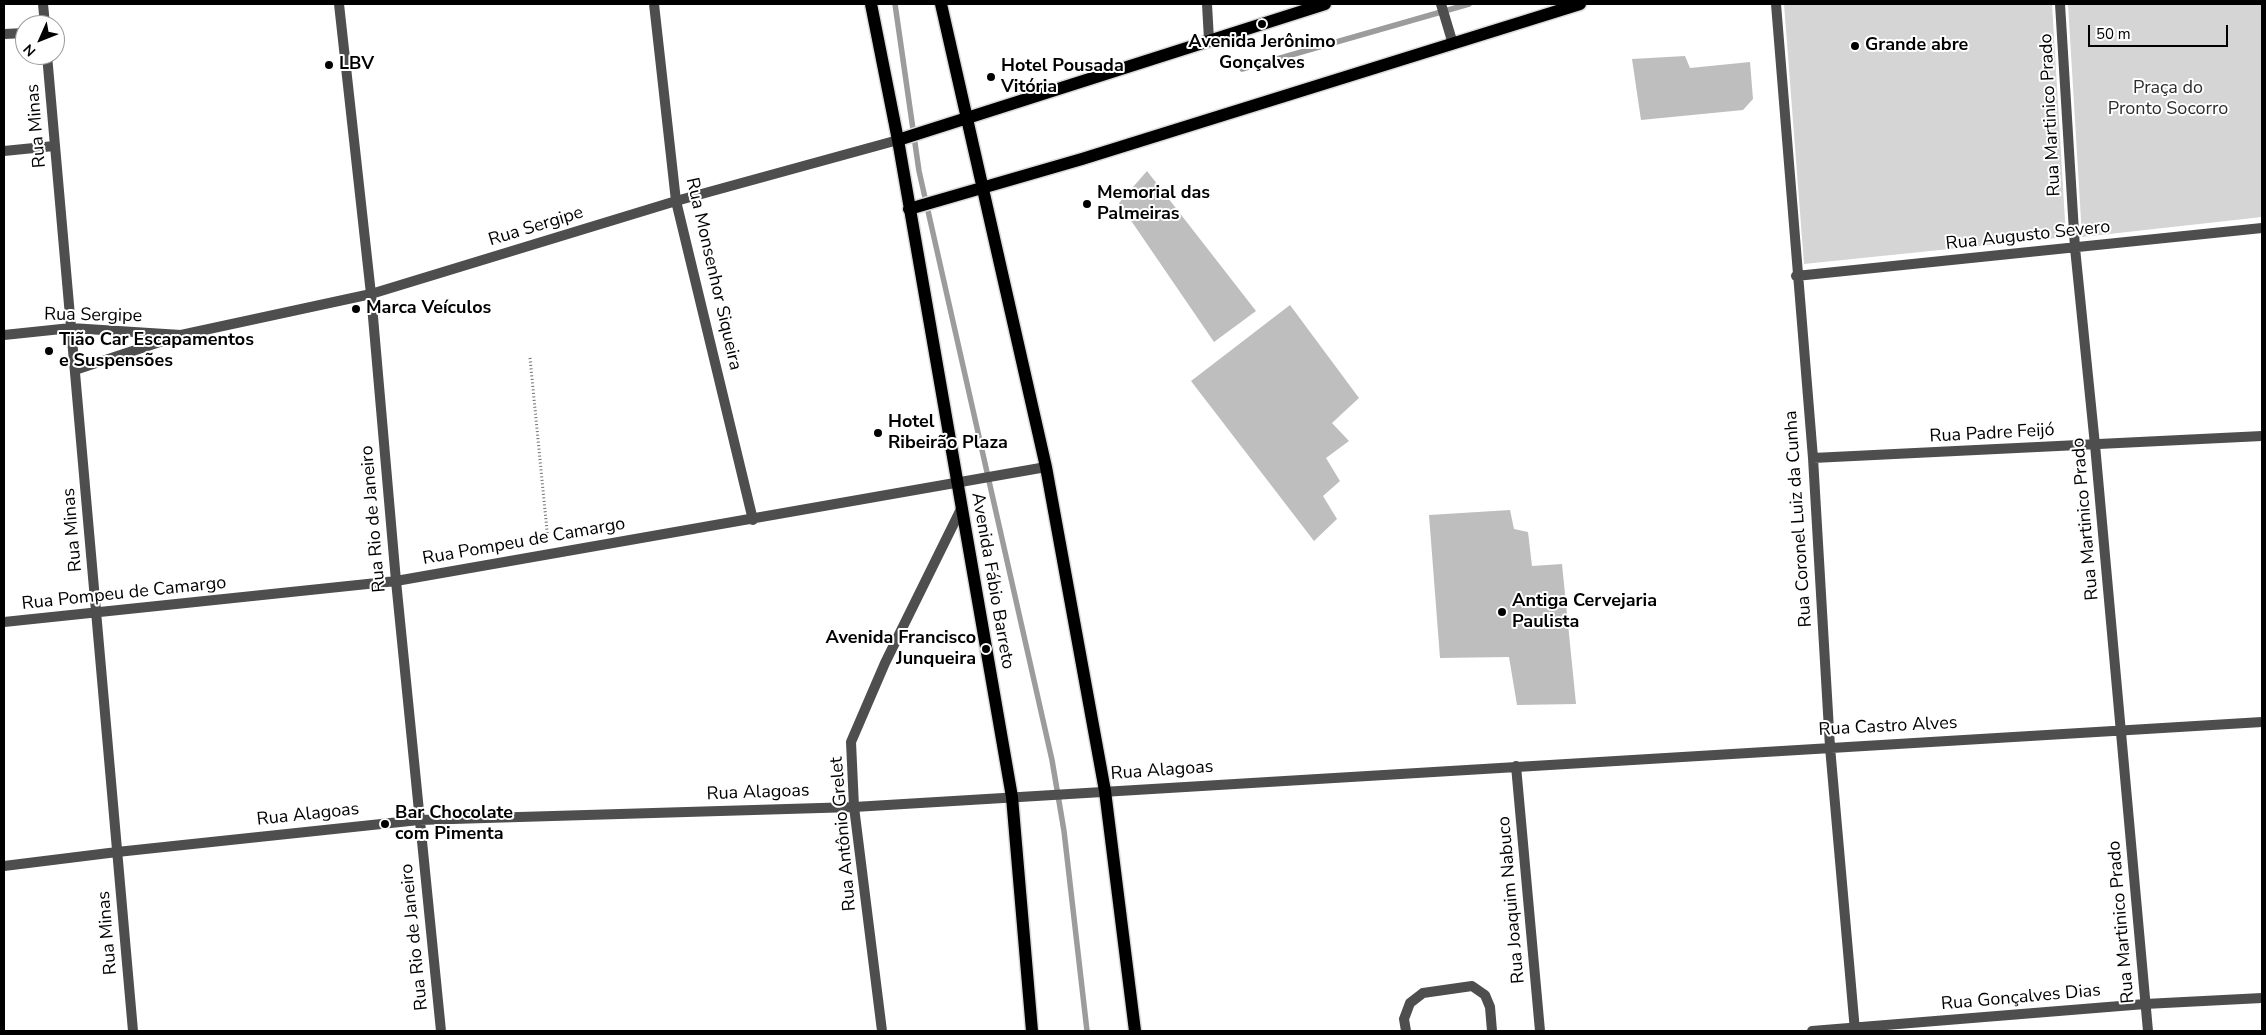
<!DOCTYPE html>
<html>
<head>
<meta charset="utf-8">
<style>
	body { margin:0 }
	#map { position:relative; width:2266px; height:1035px; overflow:hidden; background:#fff; font-family:"Nunito Sans",sans-serif }
	canvas { display:block }
	.frame { position:absolute; inset:0; border:5px solid #000; pointer-events:none }
	.north { position:absolute; left:15px; top:15px; width:50px; height:50px; box-sizing:border-box; background:#fff; border:1px solid #999; border-radius:50%; rotate:226deg; font-size:14px; font-weight:700; line-height:20px; text-align:center; color:#000 }
	.north::after { content:''; display:block; margin:auto; width:18px; height:22px; background:#000; clip-path:polygon(50% 0,100% 100%,50% 72%,0 100%) }
	.scale { position:absolute; left:2088px; top:25px; width:140px; height:22px; box-sizing:border-box; border:2px solid #000; border-top:0; padding-left:6px; font-size:15px; line-height:18px; white-space:nowrap; color:#000; -webkit-text-stroke:4px #fff; paint-order:stroke }
</style>
</head>
<body>
<div id="map">
<canvas width="2266" height="1035"></canvas>
<div class="frame"></div>
<div class="north">N</div>
<div class="scale">50 m</div>
</div>
<script>
const ctx = document.querySelector('canvas').getContext('2d');
ctx.lineJoin = 'round';
function paint(path, color) {
  ctx.fillStyle = color;
  ctx.fill(path, 'evenodd');
}
function poly(rows) {
  const path = new Path2D();
  for (const r of rows) {
    path.moveTo(r[0], r[1]);
    for (let i = 2; i < r.length; i += 2) path.lineTo(r[i], r[i + 1]);
  }
  return path;
}
function stroke(path, color, width, dash) {
  ctx.strokeStyle = color;
  ctx.lineWidth = width;
  ctx.lineCap = dash ? 'butt' : 'round';
  ctx.setLineDash(dash || []);
  ctx.stroke(path);
}
function drawText(font, color, halo, rows, align = 'center') {
  ctx.font = font + ' "Nunito Sans",sans-serif';
  ctx.lineWidth = 4;
  ctx.setLineDash([]);
  ctx.textBaseline = 'middle';
  ctx.strokeStyle = halo;
  ctx.fillStyle = color;
  for (const [text, x, y, turn = 0] of rows) {
    ctx.save();
    ctx.translate(x, y);
    ctx.rotate((+turn || 0) * Math.PI / 180);
    ctx.textAlign = isNaN(turn) ? turn : align;
    if (halo) ctx.strokeText(text, 0, 0);
    ctx.fillText(text, 0, 0);
    ctx.restore();
  }
}
paint(poly([
	[1784,4,2052,4,2066,237,1804,264],
	[2068,4,2262,4,2262,217,2082,237]
]), '#d5d5d5');
stroke(poly([
	[895,4,919,171,1052,760,1064,831,1087,1031],
	[1242,69,1469,4]
]), '#9c9c9c', 5.5);
paint(poly([
	[1685,56,1690,68,1750,62,1753,99,1743,110,1641,120,1632,59],
	[1147,171,1256,311,1214,342,1119,203],
	[1290,305,1359,398,1332,423,1349,441,1326,458,1340,481,1323,496,1337,519,1314,541,1191,381],
	[1510,510,1514,529,1528,532,1532,566,1562,564,1576,704,1517,705,1509,657,1440,658,1429,515]
]), '#bebebe');
const primary = poly([
	[871,4,898,140,1012,797,1032,1031],
	[941,4,1046,467,1105,791,1135,1031],
	[898,140,1325,4],
	[909,209,1082,159,1580,4]
]);
stroke(primary, '#dbdbdb', 15);
stroke(poly([
	[530,358,548,541]
]), '#707070', 3, [1, 2.5]);
stroke(poly([
	[1406,1031,1404,1019,1410,1003,1423,993,1472,986,1485,995,1490,1007,1492,1031]
]), '#4e4e4e', 10);
stroke(poly([
	[43,4,45,25],
	[339,4,371,294,396,581,441,1031],
	[654,4,676,201,753,520],
	[1207,4,1209,40],
	[1441,4,1453,44],
	[1776,4,1813,458,1830,747,1855,1031],
	[2060,4,2075,248,2095,445,2148,1031],
	[4,34,25,33],
	[47,55,133,1031],
	[4,151,54,146],
	[1796,276,2262,228],
	[4,335,71,328,181,335,371,294,676,201,898,140],
	[75,370,175,337],
	[1813,458,2262,436],
	[4,622,396,581,1046,467],
	[1516,766,1540,1031],
	[4,866,117,852,419,820,854,807,2262,722],
	[882,1031,854,807,851,742,885,663,962,507],
	[1812,1031,2145,1004,2262,998]
]), '#4e4e4e', 10);
stroke(primary, '#000', 12);
for (const [x, y, r, color] of [
	[1262,24,5,"#000"],
	[1855,46,5,"#000"],
	[329,65,5,"#000"],
	[991,77,5,"#000"],
	[1087,204,5,"#000"],
	[356,309,5,"#000"],
	[49,351,5,"#000"],
	[878,433,5,"#000"],
	[1502,612,5,"#000"],
	[986,649,5,"#000"],
	[385,824,5,"#000"]
]) {
  const dot = new Path2D();
  dot.arc(x, y, r, 0, 2 * Math.PI);
  ctx.fillStyle = color;
  ctx.fill(dot);
  stroke(dot, '#fff', 2);
}
drawText('bold 18px', '#000', '#fff', [
	["Avenida Jerônimo",1262,43,"center"],
	["Gonçalves",1262,64,"center"],
	["Grande abre",1865,46],
	["LBV",339,65],
	["Hotel Pousada",1001,67],
	["Vitória",1001,88],
	["Memorial das",1097,194],
	["Palmeiras",1097,215],
	["Marca Veículos",366,309],
	["Tião Car Escapamentos",59,341],
	["e Suspensões",59,362],
	["Hotel",888,423],
	["Ribeirão Plaza",888,444],
	["Antiga Cervejaria",1512,602],
	["Paulista",1512,623],
	["Avenida Francisco",976,639,"right"],
	["Junqueira",976,660,"right"],
	["Bar Chocolate",395,814],
	["com Pimenta",395,835]
], 'left');
drawText('18px', '#2c2c2c', '#fff', [
	["Praça do",2168,89],
	["Pronto Socorro",2168,110]
]);
drawText('18px', '#000', '#fff', [
	["Rua Martinico Prado",2051,115,-93],
	["Rua Minas",37,126,-95],
	["Rua Sergipe",536,227,-17],
	["Rua Augusto Severo",2028,236,-6],
	["Rua Monsenhor Siqueira",713,274,77],
	["Rua Sergipe",93,316,1],
	["Rua Padre Feijó",1992,434,-3],
	["Rua Rio de Janeiro",374,519,-95],
	["Rua Coronel Luiz da Cunha",1799,519,-94],
	["Rua Martinico Prado",2086,519,-95],
	["Rua Minas",73,530,-95],
	["Rua Pompeu de Camargo",524,542,-10],
	["Avenida Fábio Barreto",992,581,80],
	["Rua Pompeu de Camargo",124,594,-6],
	["Rua Castro Alves",1888,727,-3],
	["Rua Alagoas",1162,771,-4],
	["Rua Alagoas",758,793,-2],
	["Rua Alagoas",308,815,-6],
	["Rua Antônio Grelet",844,834,-95],
	["Rua Joaquim Nabuco",1512,900,-95],
	["Rua Martinico Prado",2122,922,-95],
	["Rua Minas",108,933,-95],
	["Rua Rio de Janeiro",415,937,-96],
	["Rua Gonçalves Dias",2021,998,-5]
]);
</script>
</body>
</html>
